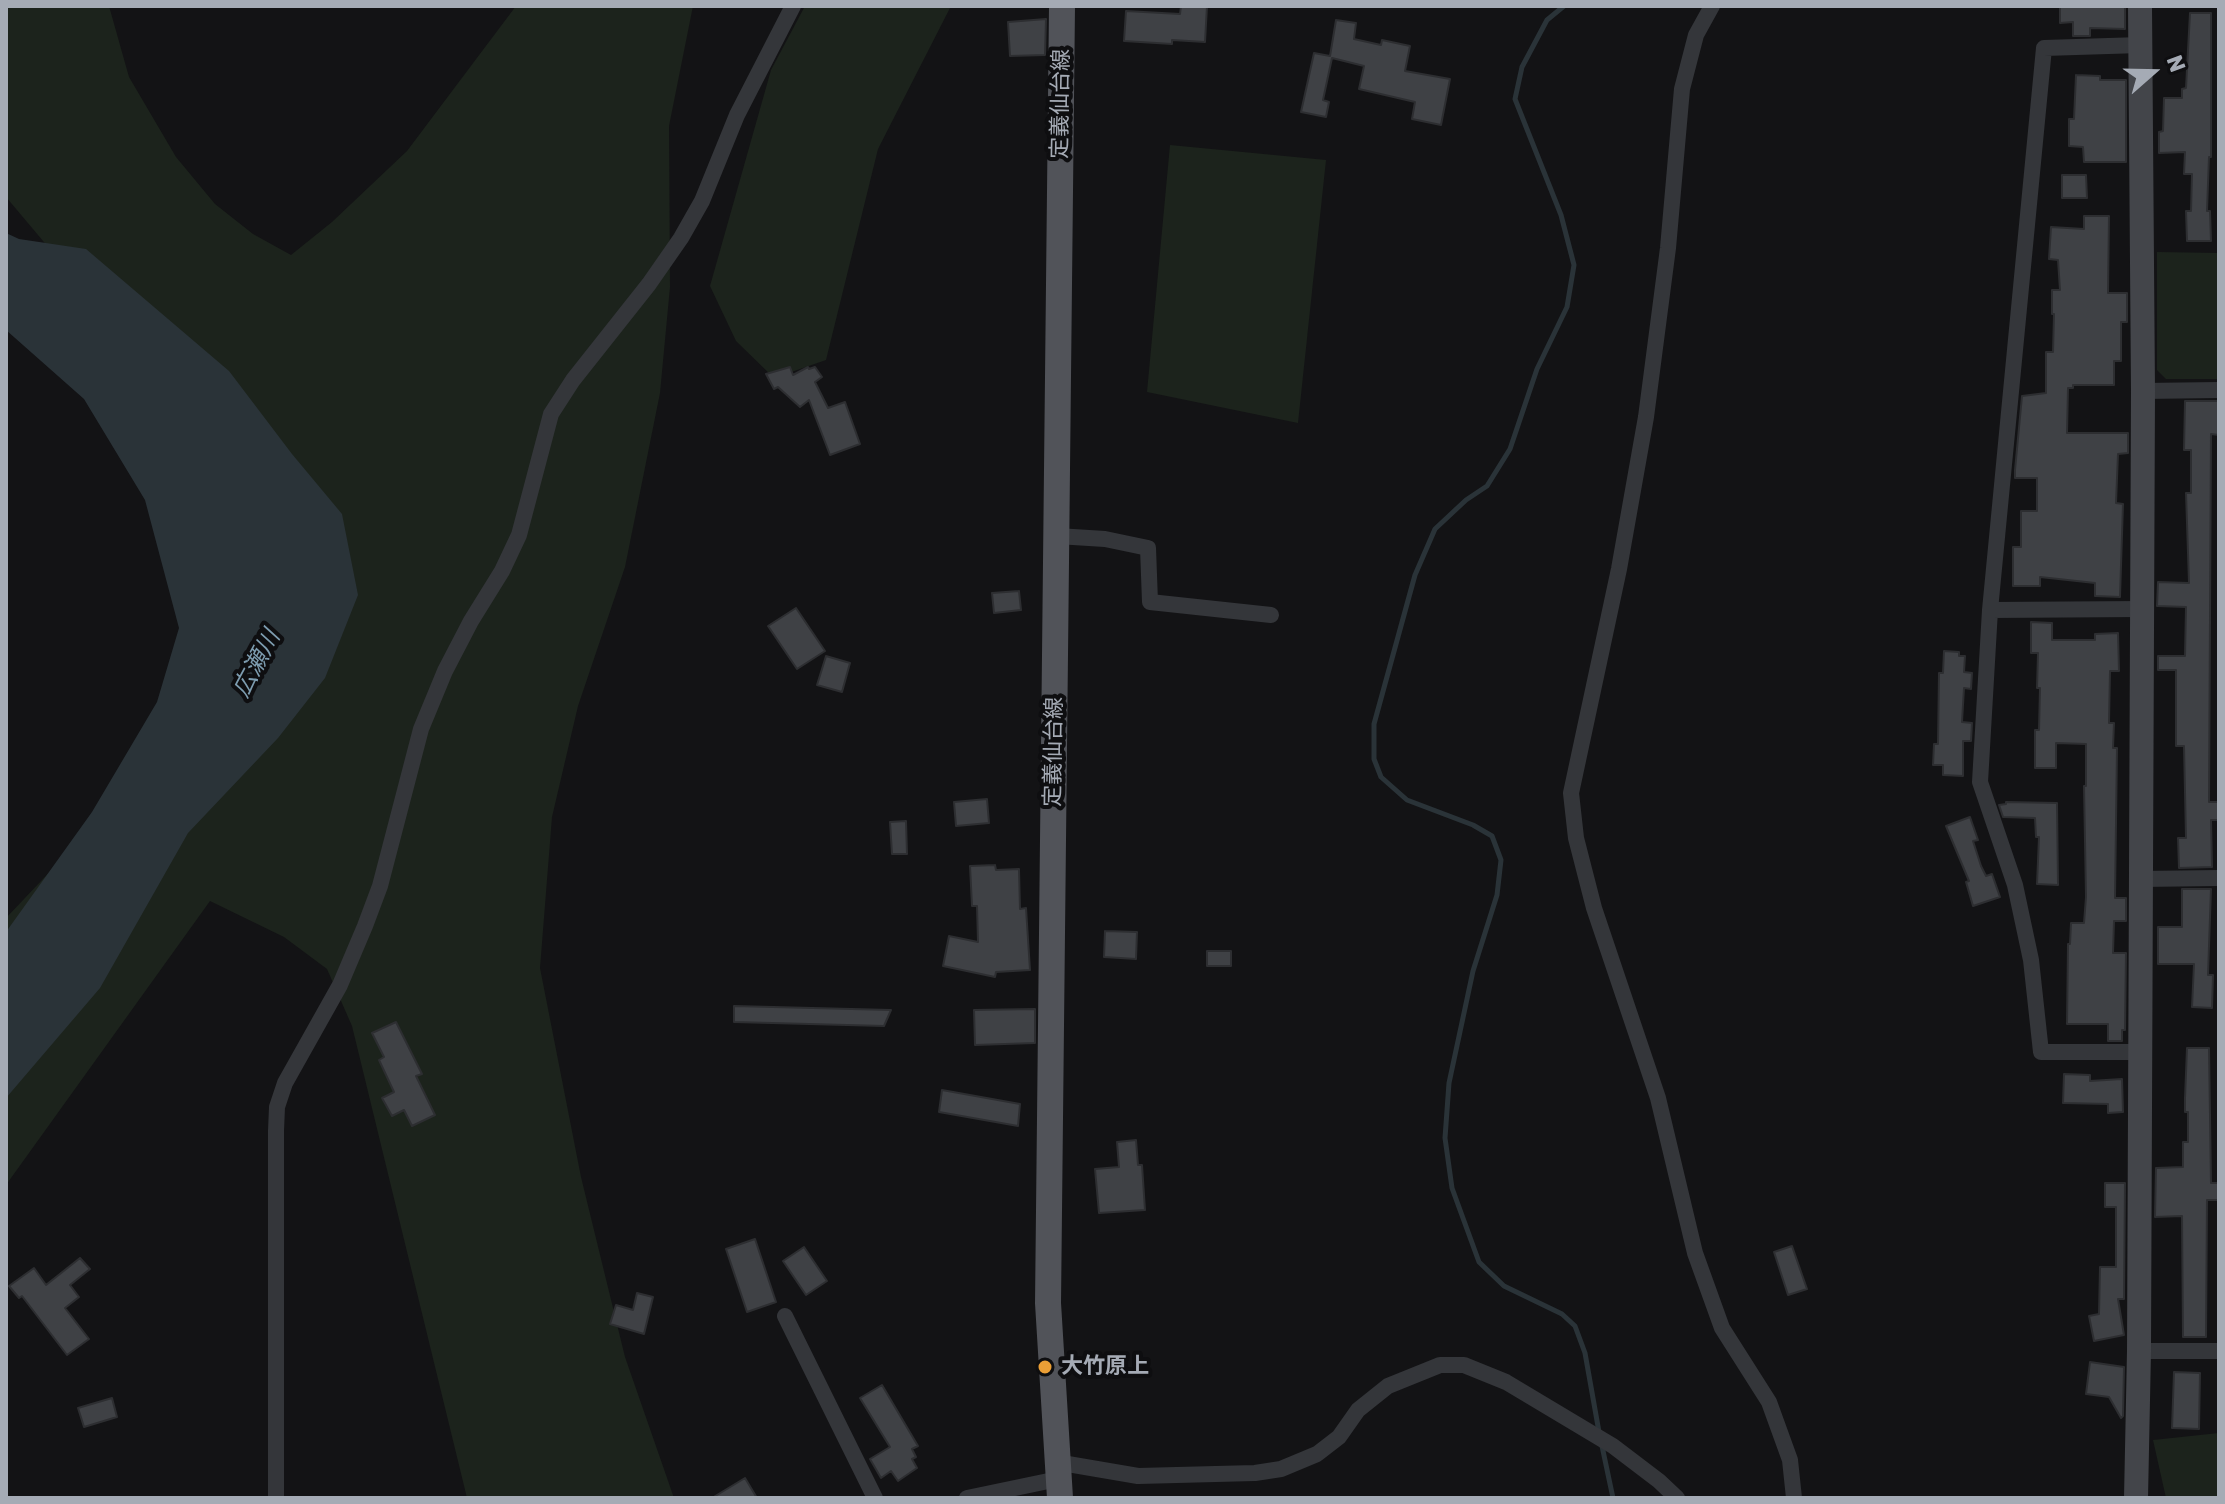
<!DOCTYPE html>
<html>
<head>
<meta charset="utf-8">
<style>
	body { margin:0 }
	#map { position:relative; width:2225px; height:1504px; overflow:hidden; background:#131315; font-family:Rubik,sans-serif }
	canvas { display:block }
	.frame { position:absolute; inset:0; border:8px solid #a5abb5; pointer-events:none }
	.north { position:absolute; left:2113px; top:32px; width:80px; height:80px; -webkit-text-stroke:6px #0e0e10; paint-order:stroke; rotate:70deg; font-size:22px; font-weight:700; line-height:32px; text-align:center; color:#a5abb5 }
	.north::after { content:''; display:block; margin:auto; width:28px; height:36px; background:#a5abb5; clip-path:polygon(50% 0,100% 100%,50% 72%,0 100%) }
</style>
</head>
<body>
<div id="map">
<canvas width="2225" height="1504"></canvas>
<div class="frame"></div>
<div class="north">N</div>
</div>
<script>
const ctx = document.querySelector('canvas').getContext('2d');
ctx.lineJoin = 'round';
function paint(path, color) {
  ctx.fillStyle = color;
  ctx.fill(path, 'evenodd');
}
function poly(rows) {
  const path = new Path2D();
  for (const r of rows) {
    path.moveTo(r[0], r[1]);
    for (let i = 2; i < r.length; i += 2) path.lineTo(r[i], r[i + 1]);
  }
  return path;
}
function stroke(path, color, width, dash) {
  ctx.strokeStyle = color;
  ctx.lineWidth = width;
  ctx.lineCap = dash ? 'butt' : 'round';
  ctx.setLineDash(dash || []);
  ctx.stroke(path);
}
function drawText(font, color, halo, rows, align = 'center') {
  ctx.font = font + ' Rubik,"Noto Sans JP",sans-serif';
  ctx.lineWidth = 8;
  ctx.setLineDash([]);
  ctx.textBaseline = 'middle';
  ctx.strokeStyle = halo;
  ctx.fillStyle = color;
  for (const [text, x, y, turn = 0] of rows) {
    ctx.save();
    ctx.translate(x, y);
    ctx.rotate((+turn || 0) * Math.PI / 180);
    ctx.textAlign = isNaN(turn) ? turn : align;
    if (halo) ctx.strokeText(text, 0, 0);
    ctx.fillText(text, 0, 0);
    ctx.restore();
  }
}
paint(poly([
	[6,6,109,6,129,77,176,157,215,204,253,234,291,255,332,222,407,151,516,6,693,6,669,126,670,287,660,393,625,567,578,706,552,817,540,968,581,1177,625,1357,674,1498,467,1498,352,1026,327,969,284,937,210,901,6,1185,6,918,114,804,198,659,162,478,54,254,6,197],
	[805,6,951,6,878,149,826,360,774,378,736,341,710,286,771,70],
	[1170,145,1326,160,1298,423,1147,392],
	[2157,252,2219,253,2219,379,2166,379,2157,370],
	[2219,1433,2219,1498,2166,1498,2153,1440]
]), '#1c231c');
paint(poly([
	[6,233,19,239,86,249,229,371,292,454,342,514,358,595,325,678,278,738,188,833,100,988,6,1098,6,932,92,812,157,702,179,628,145,500,84,399,6,330]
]), '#2a3338');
stroke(poly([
	[1564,6,1547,20,1522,67,1515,99,1561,215,1574,265,1567,307,1537,369,1510,449,1487,486,1466,500,1435,529,1415,575,1374,724,1374,759,1381,777,1407,800,1473,825,1492,836,1501,860,1497,895,1473,971,1449,1083,1445,1138,1452,1188,1479,1262,1504,1286,1562,1314,1575,1326,1585,1353,1599,1432],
	[1602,1446,1613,1498]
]), '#2a3338', 5);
const building = poly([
	[1181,6,1207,6,1205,42,1172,40,1172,44,1124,41,1126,11,1180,14,1181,6],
	[2060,6,2125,6,2125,29,2090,28,2090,36,2073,36,2073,22,2060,23,2060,6],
	[2190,13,2211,13,2211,157,2209,157,2207,211,2210,211,2211,241,2187,241,2186,211,2191,211,2192,174,2184,174,2185,152,2159,153,2159,132,2163,131,2164,98,2182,98,2182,89,2186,88,2190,13],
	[1046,19,1045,55,1010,56,1008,22,1046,19],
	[1336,20,1356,23,1354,39,1381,45,1382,40,1410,46,1405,71,1450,79,1441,125,1412,119,1415,102,1359,89,1364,66,1332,58,1323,100,1329,102,1326,117,1301,112,1314,53,1330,56,1336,20],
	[2076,75,2100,76,2100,80,2126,80,2126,162,2084,162,2083,147,2069,146,2069,119,2074,119,2076,75],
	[2062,175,2086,175,2087,198,2062,198,2062,175],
	[2084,216,2109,216,2108,293,2127,293,2127,322,2121,322,2121,361,2114,361,2114,385,2073,385,2073,388,2068,388,2067,433,2128,433,2128,453,2118,454,2116,503,2123,504,2120,597,2095,596,2095,583,2040,577,2040,586,2013,586,2013,547,2021,547,2021,511,2037,511,2037,478,2015,478,2015,470,2022,396,2046,393,2046,352,2053,352,2054,314,2052,314,2052,290,2060,290,2058,260,2049,259,2051,227,2084,229,2084,216],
	[790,367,793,375,808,367,809,369,815,367,822,377,815,382,828,408,845,402,860,444,830,455,809,400,800,407,778,387,774,389,766,374,790,367],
	[2185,401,2219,401,2219,435,2211,434,2209,802,2219,802,2219,820,2211,820,2212,867,2179,868,2178,838,2186,838,2184,746,2176,746,2176,670,2158,670,2158,656,2185,656,2186,607,2157,606,2158,582,2189,583,2186,493,2191,493,2191,450,2184,450,2185,401],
	[1019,591,1021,610,994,613,992,593,1019,591],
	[796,608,825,651,797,669,768,626,796,608],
	[2031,622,2052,623,2052,640,2095,640,2095,634,2118,633,2119,671,2110,671,2109,723,2114,723,2113,748,2117,748,2115,898,2126,898,2126,921,2114,921,2113,953,2126,953,2125,1030,2122,1030,2122,1041,2108,1041,2108,1024,2067,1024,2068,944,2070,944,2071,923,2084,923,2086,897,2084,786,2086,786,2086,744,2056,743,2056,768,2035,768,2035,730,2039,730,2040,688,2037,688,2038,653,2031,653,2031,622],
	[1944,651,1959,652,1959,656,1965,656,1964,672,1972,673,1971,689,1964,688,1962,722,1972,723,1971,741,1963,741,1963,776,1943,775,1943,765,1933,765,1934,744,1938,744,1939,673,1943,673,1944,651],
	[826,656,850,663,842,692,817,685,826,656],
	[987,799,989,823,956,826,954,802,987,799],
	[2006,802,2057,803,2058,885,2037,884,2039,837,2036,837,2035,818,2003,817,1999,805,2006,804,2006,802],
	[1970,817,1978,840,1973,841,1981,866,1986,876,1992,874,2000,897,1973,906,1966,882,1969,881,1946,826,1970,817],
	[906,821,907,854,892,854,890,822,906,821],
	[995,865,996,870,1019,869,1020,909,1026,908,1030,970,996,972,995,977,943,966,949,936,978,942,977,906,972,906,970,866,995,865],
	[2182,889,2211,889,2208,975,2213,975,2212,1008,2192,1007,2194,964,2158,964,2158,927,2182,927,2182,889],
	[1105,931,1137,932,1136,959,1104,957,1105,931],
	[1207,951,1231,951,1231,966,1207,966,1207,951],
	[734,1006,891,1010,884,1026,734,1022,734,1006],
	[1035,1009,1035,1043,975,1045,974,1010,1035,1009],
	[396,1022,422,1074,416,1076,435,1115,412,1126,404,1110,392,1116,382,1098,394,1092,379,1060,384,1057,372,1033,396,1022],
	[2187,1048,2209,1048,2211,1183,2219,1183,2219,1200,2207,1200,2206,1337,2183,1337,2182,1216,2155,1217,2156,1168,2183,1167,2183,1142,2188,1142,2188,1112,2185,1112,2185,1098,2187,1048],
	[2064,1074,2090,1075,2090,1081,2122,1079,2123,1112,2108,1113,2108,1104,2063,1103,2064,1074],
	[942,1090,1020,1104,1018,1126,939,1112,942,1090],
	[1136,1140,1138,1165,1142,1165,1145,1210,1099,1213,1095,1169,1119,1167,1117,1142,1136,1140],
	[2105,1183,2125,1183,2124,1299,2118,1299,2124,1335,2094,1341,2089,1316,2099,1314,2100,1267,2116,1267,2116,1207,2105,1207,2105,1183],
	[755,1239,776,1302,747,1312,726,1249,755,1239],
	[1792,1246,1807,1289,1788,1295,1774,1252,1792,1246],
	[804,1247,827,1281,806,1295,783,1261,804,1247],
	[80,1258,90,1269,70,1285,79,1297,65,1308,89,1339,67,1355,22,1296,19,1298,9,1286,34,1268,46,1285,80,1258],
	[637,1293,653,1297,644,1334,610,1324,616,1305,633,1310,637,1293],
	[2090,1362,2124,1367,2123,1416,2121,1418,2109,1397,2086,1394,2090,1362],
	[2174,1372,2200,1373,2199,1429,2172,1428,2174,1372],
	[882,1385,918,1446,912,1449,916,1457,912,1459,917,1468,898,1481,891,1471,881,1478,870,1459,890,1447,860,1398,882,1385],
	[112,1398,117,1417,84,1427,78,1408,112,1398],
	[745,1478,757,1498,712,1498,745,1478]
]);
paint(building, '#3f4145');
stroke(building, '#2d2e31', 2);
stroke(poly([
	[1712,6,1696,35,1682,89,1668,248,1646,417,1619,569,1571,793,1576,838,1594,908,1658,1098,1695,1253,1722,1328,1769,1402,1790,1460,1794,1498],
	[2143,391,2219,390],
	[1057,536,1105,539,1148,548,1150,602,1271,615],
	[1990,610,2142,609],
	[2140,879,2219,878],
	[2139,1052,2041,1052,2031,960,2015,885,1980,782,1990,610,2044,48,2141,45],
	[785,1316,875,1498],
	[2139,1351,2219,1351],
	[1056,1462,1138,1476,1255,1473,1281,1469,1317,1454,1339,1437,1358,1410,1388,1386,1440,1365,1464,1365,1506,1382,1613,1446,1659,1481,1677,1498],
	[276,1498,276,1131,277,1107,285,1083,340,985,365,926,380,886,421,729,445,671,471,621,502,571,519,535,551,414,573,380,649,284,681,238,702,201,737,115,793,6],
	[967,1498,1058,1479]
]), '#34363a', 16);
stroke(poly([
	[2136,1498,2139,1351,2143,391,2140,6]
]), '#43454a', 24);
stroke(poly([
	[1060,1498,1048,1303,1062,6]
]), '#515359', 26);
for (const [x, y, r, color] of [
	[1045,1367,8,"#eb9f36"]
]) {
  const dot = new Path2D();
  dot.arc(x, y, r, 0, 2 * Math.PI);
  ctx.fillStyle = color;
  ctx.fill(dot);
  stroke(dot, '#0e0e10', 3);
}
drawText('22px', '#a5abb5', '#0e0e10', [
	["定義仙台線",1061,104,-89],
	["定義仙台線",1054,752,-89]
]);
drawText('bold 22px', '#a5abb5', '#0e0e10', [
	["大竹原上",1061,1367]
], 'left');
drawText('italic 24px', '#7d9caf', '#0e0e10', [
	["広瀬川",257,664,-62]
]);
</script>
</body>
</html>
